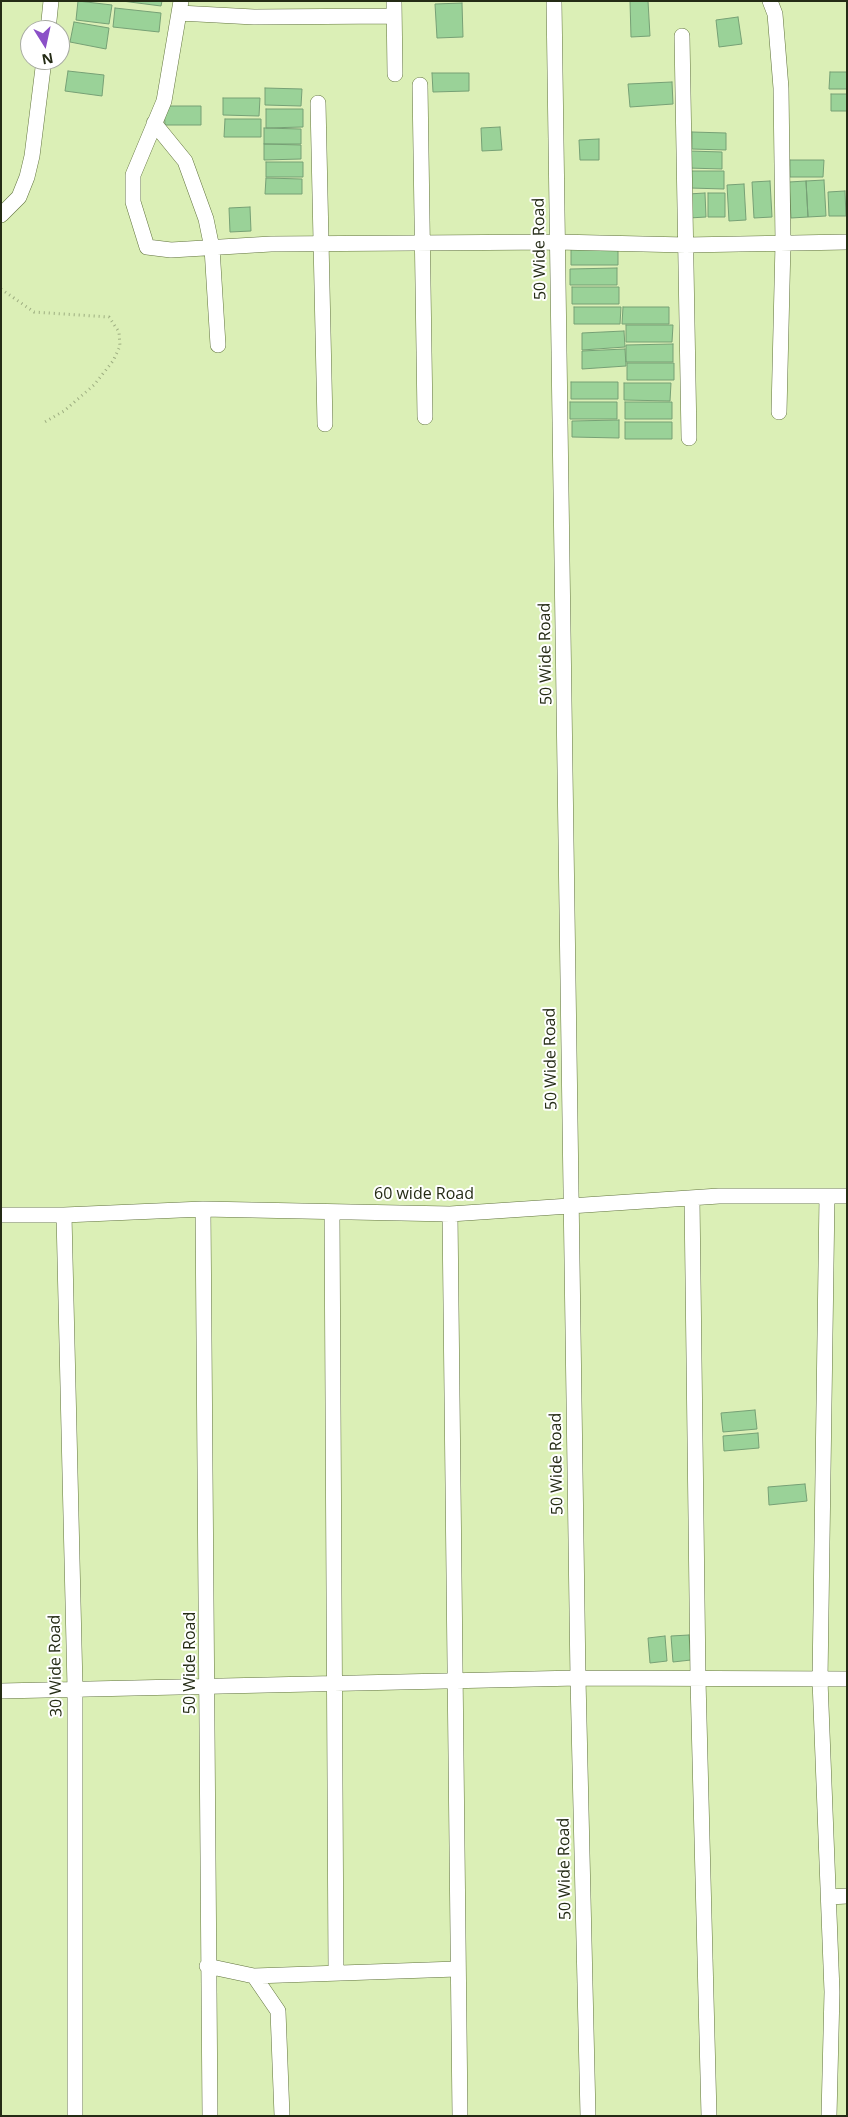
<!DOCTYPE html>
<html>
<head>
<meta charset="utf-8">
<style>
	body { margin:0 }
	#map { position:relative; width:848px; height:2117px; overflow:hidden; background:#dbefb6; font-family:"Open Sans",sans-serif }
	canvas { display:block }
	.frame { position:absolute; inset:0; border:2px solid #242b15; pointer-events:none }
	.north { position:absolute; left:20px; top:20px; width:50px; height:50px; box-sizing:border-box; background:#fff; border:1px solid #a7aaa1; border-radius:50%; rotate:170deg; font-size:14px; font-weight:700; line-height:20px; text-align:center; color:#242b15 }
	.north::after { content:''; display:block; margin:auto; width:18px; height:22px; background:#8b50c7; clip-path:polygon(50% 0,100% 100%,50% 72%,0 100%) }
</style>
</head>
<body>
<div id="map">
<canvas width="848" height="2117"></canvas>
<div class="frame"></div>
<div class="north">N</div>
</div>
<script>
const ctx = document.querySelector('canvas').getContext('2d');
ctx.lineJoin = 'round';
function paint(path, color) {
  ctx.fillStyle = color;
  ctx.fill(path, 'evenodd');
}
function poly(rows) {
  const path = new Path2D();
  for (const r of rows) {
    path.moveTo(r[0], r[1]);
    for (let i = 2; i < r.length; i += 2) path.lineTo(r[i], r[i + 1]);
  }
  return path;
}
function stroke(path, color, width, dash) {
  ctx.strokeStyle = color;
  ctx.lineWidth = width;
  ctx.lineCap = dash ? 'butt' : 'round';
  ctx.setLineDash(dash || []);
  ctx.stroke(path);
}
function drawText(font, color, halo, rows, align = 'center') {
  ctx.font = font + ' "Open Sans",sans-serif';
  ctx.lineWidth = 4;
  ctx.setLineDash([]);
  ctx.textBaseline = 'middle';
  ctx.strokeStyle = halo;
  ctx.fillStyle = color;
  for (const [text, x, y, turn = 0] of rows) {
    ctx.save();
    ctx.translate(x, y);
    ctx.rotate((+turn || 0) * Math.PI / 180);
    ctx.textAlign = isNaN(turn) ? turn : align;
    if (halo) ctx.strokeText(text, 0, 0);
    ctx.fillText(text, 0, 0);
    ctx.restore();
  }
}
const building = poly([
	[78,1,112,5,109,24,76,20,78,1],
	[122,1,162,1,161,6,122,1],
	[630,1,648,1,650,36,631,37,630,1],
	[462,3,463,37,437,38,435,4,462,3],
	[115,8,161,13,159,32,113,27,115,8],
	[738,17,742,44,719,47,716,20,738,17],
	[74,22,109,28,106,49,70,42,74,22],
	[68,71,104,75,102,96,65,91,68,71],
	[830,72,847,72,847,89,829,89,830,72],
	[432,73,469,73,469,91,433,92,432,73],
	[672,82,673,104,630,107,628,84,672,82],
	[265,88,302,89,301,106,265,105,265,88],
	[831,94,847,94,847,111,831,111,831,94],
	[223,98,260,98,259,116,223,115,223,98],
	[164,106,201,106,201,125,165,125,164,106],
	[266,109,303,109,303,127,266,128,266,109],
	[225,119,261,119,261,137,224,137,225,119],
	[500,127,502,150,482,151,481,128,500,127],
	[264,128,301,129,301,144,264,144,264,128],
	[692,132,726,133,726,150,692,149,692,132],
	[599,139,599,160,580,160,579,140,599,139],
	[264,144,301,145,301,159,264,160,264,144],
	[689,151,722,152,722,169,688,168,689,151],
	[790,160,824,160,823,177,790,177,790,160],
	[266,162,303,162,303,177,266,177,266,162],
	[690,171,724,171,724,189,690,188,690,171],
	[266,178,302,179,302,194,265,194,266,178],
	[824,180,826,216,808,217,806,181,824,180],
	[770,181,772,217,754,218,752,182,770,181],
	[806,181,808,217,791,218,789,182,806,181],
	[744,184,746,220,729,221,727,185,744,184],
	[845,191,846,216,829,216,828,192,845,191],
	[705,193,706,217,689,218,688,194,705,193],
	[708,193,725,193,725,217,708,217,708,193],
	[250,207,251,231,230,232,229,208,250,207],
	[571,248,618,248,618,265,571,265,571,248],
	[617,268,617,285,570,285,570,269,617,268],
	[572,287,619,287,619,304,572,304,572,287],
	[574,307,621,307,620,324,574,324,574,307],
	[623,307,669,307,669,324,622,324,623,307],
	[626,325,673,325,672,342,626,342,626,325],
	[624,331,625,347,582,350,582,333,624,331],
	[673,344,673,362,626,362,626,345,673,344],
	[625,349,626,366,582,369,582,351,625,349],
	[627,363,674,363,674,380,627,380,627,363],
	[571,382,618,382,618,399,571,399,571,382],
	[624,383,671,383,670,401,624,400,624,383],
	[570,402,617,402,617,419,570,419,570,402],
	[625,402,672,402,672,419,625,419,625,402],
	[619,420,619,438,572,437,572,421,619,420],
	[625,422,672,422,672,439,625,439,625,422],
	[755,1410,757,1429,723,1432,721,1413,755,1410],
	[758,1433,759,1448,724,1451,723,1436,758,1433],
	[805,1484,807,1501,769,1505,768,1487,805,1484],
	[689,1635,691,1660,673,1662,671,1636,689,1635],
	[665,1636,667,1661,650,1663,648,1638,665,1636]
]);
paint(building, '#9ad298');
stroke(building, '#76a075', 1);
const minor = poly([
	[181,1,164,101,133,175,133,202,147,247,171,250,271,244,557,242,686,245,847,242],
	[394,1,395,74],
	[554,1,578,1678,588,2116],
	[770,1,775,14,781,88,783,243,779,412],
	[179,13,254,17,394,16],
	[48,30,51,1],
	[682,36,689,438],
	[420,85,425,417],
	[318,103,325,424],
	[154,123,185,161,206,219,212,248,218,345],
	[1,215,19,197,27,177,32,156,44,60],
	[827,1196,820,1680,832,1992,829,2116],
	[692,1198,698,1679,709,2116],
	[203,1209,210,2116],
	[332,1212,336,1973],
	[450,1214,460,2116],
	[1,1215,64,1215,203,1209,450,1214,719,1196,847,1196],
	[64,1215,75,1688,75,2116],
	[1,1691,578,1678,847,1679],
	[829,1897,847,1896],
	[207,1966,254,1976,278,2011,282,2116],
	[254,1976,457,1969]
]);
stroke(minor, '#61733e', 16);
stroke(poly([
	[1,289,34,312,109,317,119,332,120,346,113,361,94,385,64,411,43,423]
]), '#9dad80', 3, [1, 4]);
stroke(minor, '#fff', 15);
drawText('16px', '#242b15', '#fff', [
	["50 Wide Road",540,249,-91],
	["50 Wide Road",546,654,-91],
	["50 Wide Road",551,1059,-91],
	["60 wide Road",424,1194],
	["50 Wide Road",557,1464,-91],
	["50 Wide Road",190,1663,-90],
	["30 Wide Road",56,1666,-91],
	["50 Wide Road",565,1869,-91]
]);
</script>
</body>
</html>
